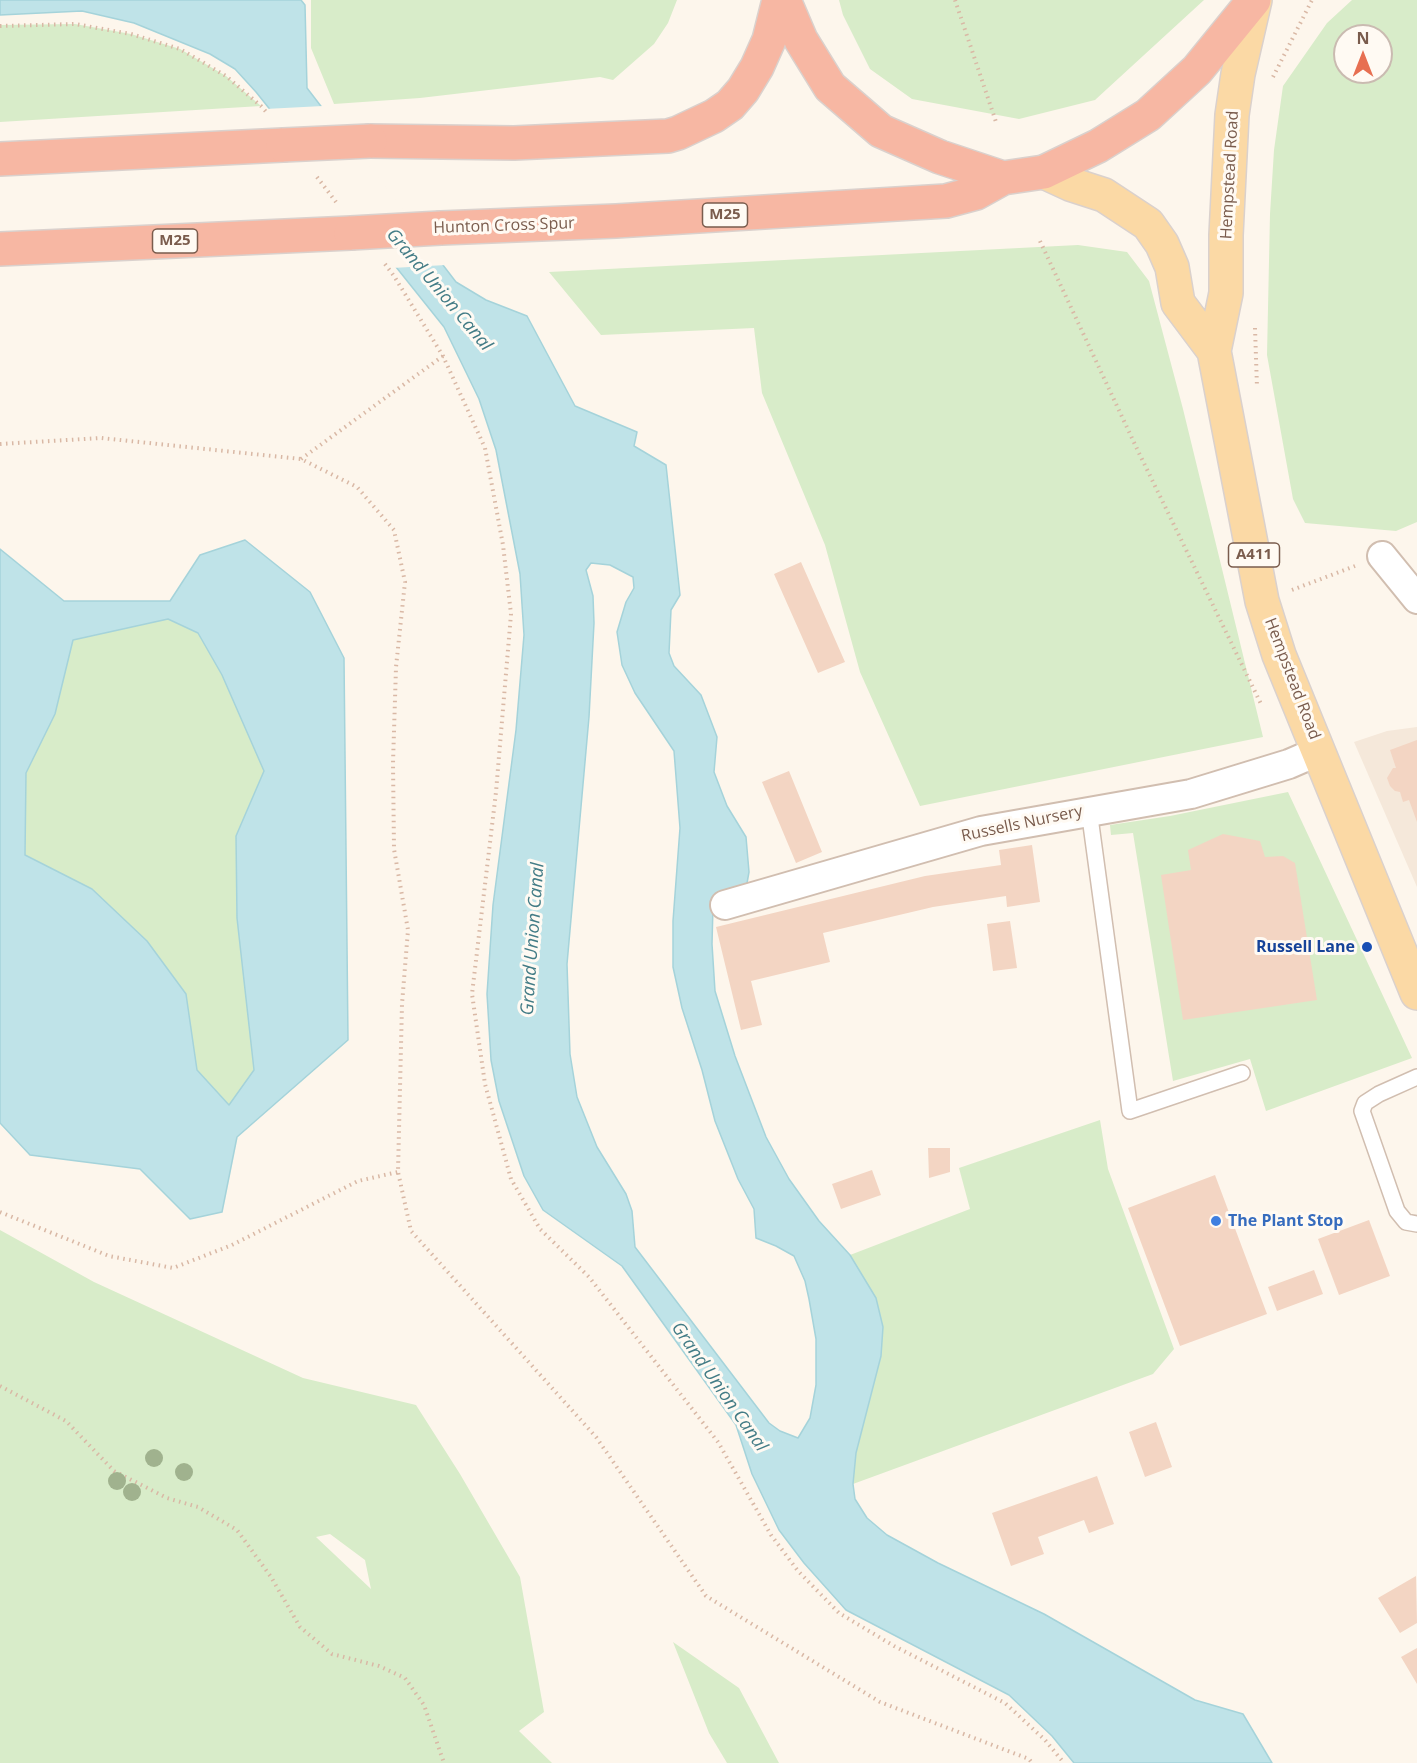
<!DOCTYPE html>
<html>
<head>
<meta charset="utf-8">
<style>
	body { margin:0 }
	#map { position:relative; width:1417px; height:1763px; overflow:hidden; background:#fdf6ec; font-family:"Open Sans",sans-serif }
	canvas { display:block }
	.north { position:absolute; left:1333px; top:24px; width:60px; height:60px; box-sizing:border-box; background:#fffaf3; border:2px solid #cabbb1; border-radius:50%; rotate:0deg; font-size:16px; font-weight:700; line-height:24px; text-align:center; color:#7a5c4d }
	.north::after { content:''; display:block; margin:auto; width:21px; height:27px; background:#e76f51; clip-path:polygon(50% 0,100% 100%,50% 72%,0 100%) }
</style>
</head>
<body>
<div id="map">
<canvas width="1417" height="1763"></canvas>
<div class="north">N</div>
</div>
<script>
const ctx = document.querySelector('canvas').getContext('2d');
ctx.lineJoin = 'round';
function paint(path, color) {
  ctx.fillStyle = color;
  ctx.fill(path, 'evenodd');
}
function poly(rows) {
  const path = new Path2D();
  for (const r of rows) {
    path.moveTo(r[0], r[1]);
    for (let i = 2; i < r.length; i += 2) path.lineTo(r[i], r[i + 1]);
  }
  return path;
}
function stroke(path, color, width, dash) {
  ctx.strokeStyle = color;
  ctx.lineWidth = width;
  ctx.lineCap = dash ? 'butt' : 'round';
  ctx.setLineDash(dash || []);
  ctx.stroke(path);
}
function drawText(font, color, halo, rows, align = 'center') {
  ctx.font = font + ' "Open Sans",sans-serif';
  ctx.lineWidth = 6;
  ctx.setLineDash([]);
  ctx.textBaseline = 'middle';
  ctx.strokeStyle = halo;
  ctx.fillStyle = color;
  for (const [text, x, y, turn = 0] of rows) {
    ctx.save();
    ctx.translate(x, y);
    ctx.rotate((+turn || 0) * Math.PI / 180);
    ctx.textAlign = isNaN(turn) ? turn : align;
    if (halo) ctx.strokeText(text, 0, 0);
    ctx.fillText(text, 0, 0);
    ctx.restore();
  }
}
paint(poly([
	[1417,727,1417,887,1354,742,1387,731]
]), '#f5e8da');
paint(poly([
	[311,0,677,0,668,23,654,44,613,80,600,77,420,98,334,104,311,48],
	[839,0,1204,0,1095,100,1019,119,912,99,870,69,843,15],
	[1352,0,1417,0,1417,522,1396,531,1305,523,1293,499,1267,355,1270,214,1274,150,1283,86,1327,23],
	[1345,36,1381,36,1381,72,1345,72],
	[75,24,131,34,180,49,226,76,261,106,0,122,0,25],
	[1078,245,1127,252,1149,281,1183,409,1263,737,920,806,860,672,825,545,762,393,754,328,601,335,549,272],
	[168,619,198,632,222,675,264,771,236,836,237,918,254,1070,229,1105,197,1070,186,994,25,856,26,773,55,714,73,640],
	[1288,792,1412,1058,1266,1111,1250,1059,1173,1081,1133,833,1111,835,1110,825,1170,816],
	[1100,1120,1108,1169,1174,1349,1153,1374,853,1484,856,1453,863,1423,876,1298,850,1255,970,1209,959,1168],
	[0,1230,94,1282,303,1378,416,1405,460,1474,520,1577,544,1712,519,1731,552,1763,0,1763],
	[330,1534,365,1560,371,1589,316,1537],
	[673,1642,739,1688,779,1763,727,1763,709,1733]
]), '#d8ecc9');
const water = poly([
	[0,0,301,0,305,5,307,88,456,282,486,300,527,316,575,406,637,432,634,446,666,465,680,595,671,610,669,653,674,666,701,695,717,737,714,772,727,806,746,837,749,872,744,900,713,906,712,944,715,991,735,1056,766,1137,789,1179,819,1221,850,1255,876,1298,883,1327,881,1356,856,1453,853,1484,855,1499,867,1518,887,1535,938,1563,1044,1614,1195,1700,1243,1714,1272,1763,1074,1763,1052,1736,1009,1695,846,1610,804,1563,779,1530,752,1474,736,1425,622,1266,543,1210,524,1176,499,1101,491,1060,487,994,493,905,516,730,524,635,520,574,496,450,479,399,444,327,256,92,235,69,210,54,134,23,82,11,0,15,0,0],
	[591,563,610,565,633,577,634,588,626,602,617,632,622,665,635,693,674,751,680,828,673,921,673,967,682,1008,702,1070,715,1121,738,1179,754,1209,756,1238,776,1246,794,1256,805,1281,809,1299,816,1339,816,1385,810,1418,798,1438,780,1431,769,1423,635,1247,632,1211,626,1194,597,1147,577,1097,570,1054,567,964,589,717,594,623,593,596,586,570,591,563],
	[245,540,310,592,344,658,348,1040,237,1137,222,1212,190,1219,140,1169,30,1155,0,1123,0,549,64,601,170,601,200,555,245,540],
	[168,619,198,633,222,675,264,771,236,836,237,918,254,1070,229,1105,197,1070,186,994,147,941,92,889,25,855,26,773,55,714,73,640,168,619]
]);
paint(water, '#bfe3e8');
stroke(water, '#a5d3da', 1.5);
paint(poly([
	[323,106,446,265,392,268,265,109]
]), '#fdf6ec');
paint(poly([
	[801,562,845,662,818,673,774,574],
	[1417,740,1417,822,1409,800,1403,802,1400,792,1395,791,1390,786,1387,778,1393,768,1396,768,1390,750],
	[789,771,822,852,796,863,762,782],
	[1223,834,1260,841,1265,857,1283,856,1295,863,1317,1000,1183,1020,1161,875,1191,870,1188,850],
	[1032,845,1040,902,1007,907,1006,896,933,907,823,933,830,962,751,981,762,1025,741,1030,716,927,925,876,1001,865,999,850],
	[1010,921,1017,968,993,971,987,924],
	[928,1148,950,1148,950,1172,929,1178],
	[872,1170,881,1195,841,1209,832,1184],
	[1215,1175,1267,1314,1180,1346,1128,1208],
	[1369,1220,1390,1276,1339,1295,1318,1239],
	[1314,1270,1323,1294,1277,1311,1268,1287],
	[1156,1422,1172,1467,1145,1477,1129,1432],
	[1097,1476,1114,1524,1089,1533,1084,1520,1038,1537,1044,1554,1011,1566,992,1513],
	[1416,1576,1417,1623,1400,1633,1378,1598],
	[1417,1648,1417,1684,1401,1657]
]), '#f3d5c3');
const lane = poly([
	[1089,810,1130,1111,1242,1073],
	[1417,1077,1379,1094,1365,1103,1362,1111,1397,1211,1406,1222,1417,1224]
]);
const street = poly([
	[1382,556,1417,599],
	[725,905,981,831,1191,794,1289,764,1319,751]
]);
const primary = poly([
	[1255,0,1238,74,1232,115,1226,235,1226,293,1214,351,1262,601,1279,655,1417,993],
	[1044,172,1070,184,1104,195,1148,224,1162,244,1172,267,1178,303,1214,351]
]);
const highway = poly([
	[784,0,801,40,830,87,881,131,940,157,1003,178,1044,172,1098,146,1148,115,1197,70,1254,0],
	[370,141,514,143,668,136,678,133,714,116,730,105,743,90,757,67,769,40,779,0],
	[0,159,283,145],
	[441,228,616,221,946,201,976,193,1003,178],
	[0,249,351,233]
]);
stroke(lane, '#d1beb0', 18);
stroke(street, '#d1beb0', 32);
stroke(primary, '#dad1cd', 36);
stroke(highway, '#dad1cd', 36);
stroke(poly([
	[955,0,996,122],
	[0,26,75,24,131,34,180,49,226,76,261,106,268,114],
	[1273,77,1312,0],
	[317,177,336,202],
	[1040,241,1138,451,1262,706],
	[385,264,394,276,443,356,485,448,503,545,511,614,496,792,472,994,485,1084,511,1179,540,1229,589,1277,718,1442,771,1535,798,1571,839,1613,894,1646,1005,1703,1045,1740,1064,1763],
	[1255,328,1257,387],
	[0,444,101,438,301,459,357,487,394,530,405,582,396,667,393,763,394,849,408,930,402,1004,398,1172,411,1231,596,1437,706,1596,880,1702,1029,1759,1032,1763],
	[301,459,443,356],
	[1292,590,1355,566],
	[0,1212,109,1256,173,1268,232,1245,358,1181,398,1172],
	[0,1386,66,1421,114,1471,167,1498,198,1507,237,1530,271,1577,300,1627,332,1654,379,1666,405,1678,424,1705,444,1763]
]), '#d9b8a5', 4, [1.5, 4.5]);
stroke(lane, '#fff', 15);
stroke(street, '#fff', 28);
stroke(primary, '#fbd9a5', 33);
stroke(highway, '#f7b7a3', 33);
const highwayBridge = poly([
	[283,145,370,141],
	[351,233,441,228]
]);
stroke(highwayBridge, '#dad1cd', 36, []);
stroke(highwayBridge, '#f7b7a3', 33);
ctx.fillStyle = '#a0b28e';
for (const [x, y] of [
	[154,1458],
	[184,1472],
	[117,1481],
	[132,1492]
]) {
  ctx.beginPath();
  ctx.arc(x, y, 9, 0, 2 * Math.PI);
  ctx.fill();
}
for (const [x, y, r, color] of [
	[1367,947,6,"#1a4fb4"],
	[1216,1221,6,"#3f7fe0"]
]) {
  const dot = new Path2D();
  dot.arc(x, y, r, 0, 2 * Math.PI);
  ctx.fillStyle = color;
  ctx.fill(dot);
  stroke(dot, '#fffaf3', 2);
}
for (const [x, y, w] of [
	[725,215,45],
	[175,241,45],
	[1254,555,51]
]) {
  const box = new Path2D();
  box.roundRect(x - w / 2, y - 12, w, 24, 4.5);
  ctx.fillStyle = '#fffaf3';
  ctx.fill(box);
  stroke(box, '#7a5c4d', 1.5);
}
drawText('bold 15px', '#7a5c4d', null, [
	["M25",725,215],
	["M25",175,241],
	["A411",1254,555]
]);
drawText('16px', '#7a5c4d', '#fffaf3', [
	["Hempstead Road",1230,175,-87],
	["Hunton Cross Spur",504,226,-2],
	["Hempstead Road",1292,679,69],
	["Russells Nursery",1022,824,-12]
]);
drawText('bold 16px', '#164399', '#fffaf3', [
	["Russell Lane",1355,947]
], 'right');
drawText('bold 16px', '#366cbe', '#fffaf3', [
	["The Plant Stop",1228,1221]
], 'left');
drawText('italic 18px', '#437c86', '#fffaf3', [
	["Grand Union Canal",439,290,50],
	["Grand Union Canal",533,939,-86],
	["Grand Union Canal",719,1387,55]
]);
</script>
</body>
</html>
